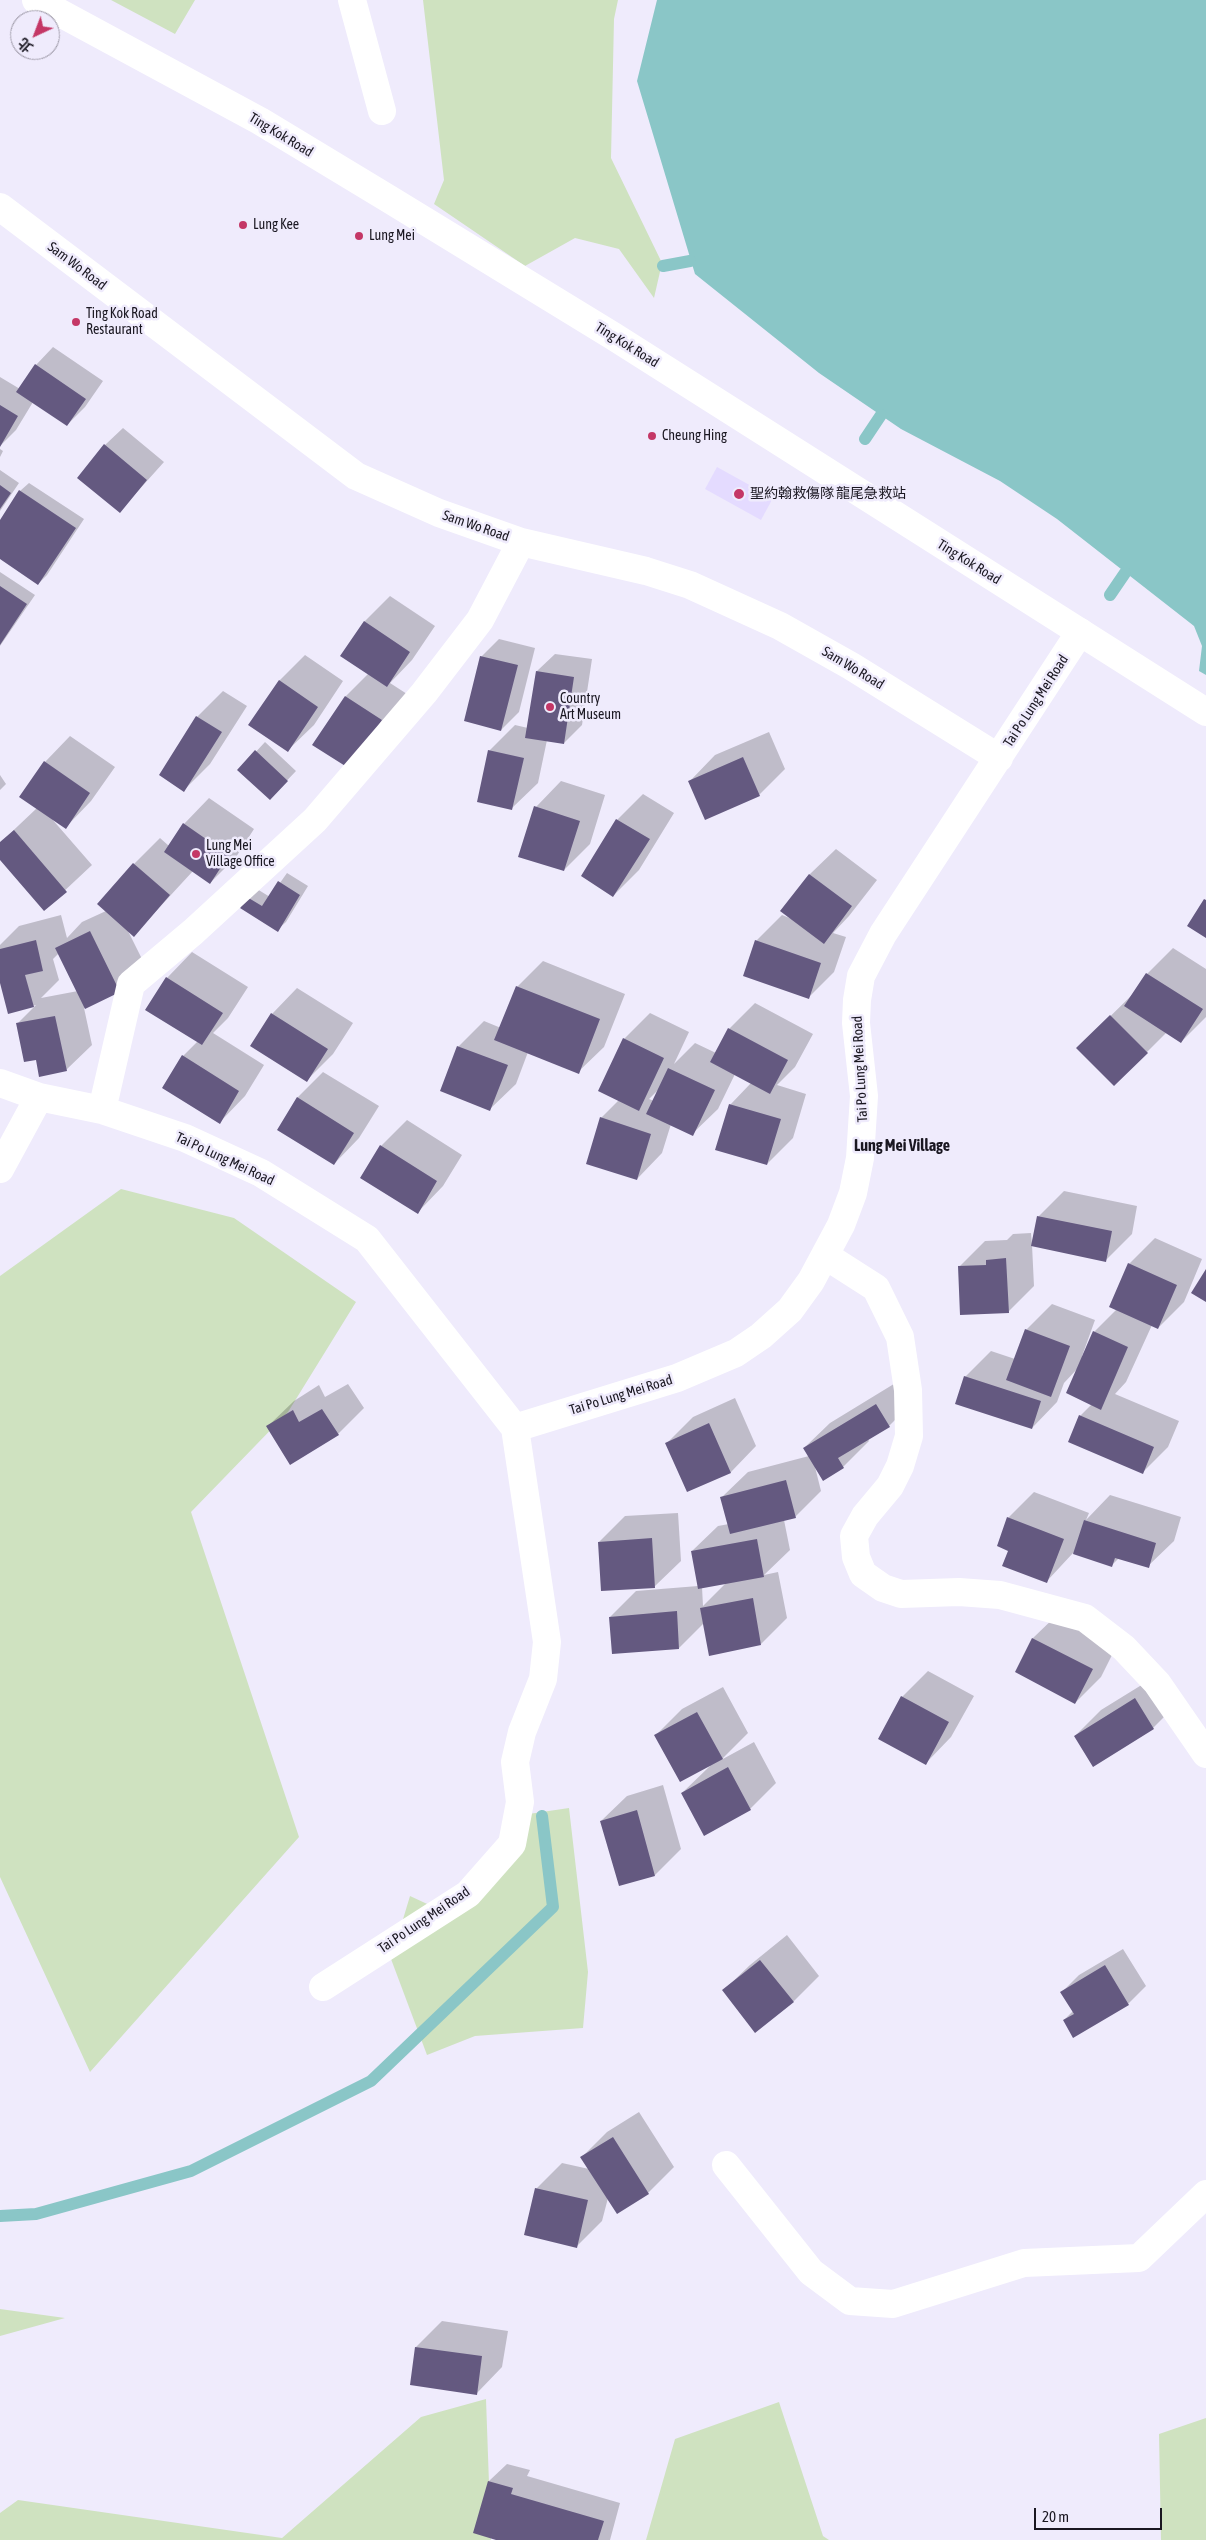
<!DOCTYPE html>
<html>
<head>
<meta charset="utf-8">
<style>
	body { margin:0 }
	#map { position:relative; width:1206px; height:2540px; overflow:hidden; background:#efebfc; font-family:"Asap Condensed","Noto Sans TC",sans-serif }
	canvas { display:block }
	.north { position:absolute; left:10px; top:10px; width:50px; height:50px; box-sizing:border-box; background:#efebfc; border:1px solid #9a96a4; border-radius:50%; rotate:223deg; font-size:14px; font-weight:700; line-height:20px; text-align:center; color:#1a1721 }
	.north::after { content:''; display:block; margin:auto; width:18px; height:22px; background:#c43766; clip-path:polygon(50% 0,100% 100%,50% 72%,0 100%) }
	.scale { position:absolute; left:1034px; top:2508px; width:128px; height:22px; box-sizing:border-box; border:2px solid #1a1721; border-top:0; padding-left:6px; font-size:15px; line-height:18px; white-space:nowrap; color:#1a1721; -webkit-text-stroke:4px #efebfc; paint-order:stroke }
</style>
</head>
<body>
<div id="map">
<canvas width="1206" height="2540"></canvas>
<div class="north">北</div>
<div class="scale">20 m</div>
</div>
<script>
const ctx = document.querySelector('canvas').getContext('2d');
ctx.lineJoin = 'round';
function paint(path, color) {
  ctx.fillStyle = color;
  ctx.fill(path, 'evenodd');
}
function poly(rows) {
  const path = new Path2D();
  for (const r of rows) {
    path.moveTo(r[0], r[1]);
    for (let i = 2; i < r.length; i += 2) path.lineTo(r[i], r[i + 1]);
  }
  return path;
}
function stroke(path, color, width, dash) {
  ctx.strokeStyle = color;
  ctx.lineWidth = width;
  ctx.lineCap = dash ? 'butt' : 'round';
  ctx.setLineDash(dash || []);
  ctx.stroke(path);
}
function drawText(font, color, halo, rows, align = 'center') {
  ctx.font = font + ' "Asap Condensed","Noto Sans TC",sans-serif';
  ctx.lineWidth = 5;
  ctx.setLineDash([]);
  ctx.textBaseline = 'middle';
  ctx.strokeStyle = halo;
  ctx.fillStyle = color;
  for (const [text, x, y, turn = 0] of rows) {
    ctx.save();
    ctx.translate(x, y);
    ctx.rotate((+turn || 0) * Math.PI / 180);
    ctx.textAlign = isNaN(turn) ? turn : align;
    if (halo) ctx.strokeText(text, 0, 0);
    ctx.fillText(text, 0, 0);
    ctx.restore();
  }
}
paint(poly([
	[717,467,773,498,761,520,705,489]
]), '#e4dbff');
paint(poly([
	[111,0,195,0,175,34],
	[423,0,618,0,614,19,611,158,662,263,654,298,619,249,575,238,525,266,434,204,444,180],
	[121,1189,234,1218,356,1302,288,1412,191,1512,299,1837,90,2072,0,1877,0,1276],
	[569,1808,588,1972,583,2028,475,2036,427,2055,391,1959,410,1896,451,1915,515,1816],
	[0,2309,65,2318,0,2336],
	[486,2399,491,2540,0,2540,0,2513,18,2500,282,2538,421,2417],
	[779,2402,823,2536,829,2540,646,2540,675,2439],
	[1206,2418,1206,2540,1161,2540,1159,2434]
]), '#cfe2c0');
paint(poly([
	[657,0,1206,0,1206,675,1199,671,1202,646,1194,626,1057,519,1000,481,901,429,819,373,695,274,637,81]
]), '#8ac6c7');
paint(poly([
	[53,347,103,381,85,407,67,425,33,402,16,430,0,446,0,377,20,389,36,365],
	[123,428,164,462,120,511,105,445],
	[0,449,3,451,0,457],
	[0,470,19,483,0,511],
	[29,483,84,519,47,575,38,584,0,558,0,522,20,491],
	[0,572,35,595,0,646],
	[390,596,435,626,412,660,390,683,407,694,350,767,346,696,369,673,364,622],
	[499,639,535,648,519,712,501,730,481,657],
	[555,654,592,659,582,725,564,743,547,740,538,783,512,808,489,751,515,725,528,728,537,671],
	[305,655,343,681,314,725,288,750,279,681],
	[223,691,247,706,210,764,184,790,197,717],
	[769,732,785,769,759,795,690,781,715,755],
	[70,736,115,767,91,801,66,827,52,819,92,865,45,909,0,858,0,843,37,808,45,762],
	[265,742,296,771,278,790,239,770],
	[0,775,6,784,0,790],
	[561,781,605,795,590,844,564,870,536,807],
	[643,794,674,813,639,870,613,896,583,876,617,820],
	[209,798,254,829,236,857,210,883,193,871,134,935,127,929,145,965,119,991,84,1008,92,1045,66,1070,37,1059,17,1024,36,1005,9,1012,0,978,0,945,19,926,61,915,67,938,82,922,106,911,99,904,134,864,160,838,169,846,184,824],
	[59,953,78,991,41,998,59,980,53,959],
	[836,849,877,880,849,916,833,933,846,937,834,972,808,998,756,941,782,915,792,919,782,911,810,874],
	[287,873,308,886,286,922,277,930,242,908,257,889,270,897],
	[1173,948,1206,969,1206,1017,1181,1042,1167,1032,1114,1085,1078,1048,1137,990,1147,974],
	[192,952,248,987,228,1018,213,1033,264,1065,245,1096,220,1122,163,1087,183,1056,198,1041,167,978],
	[543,961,625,994,604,1047,578,1072,528,1052,516,1084,490,1109,458,1047,484,1021,501,1028,517,987],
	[297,988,353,1023,333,1054,307,1080,272,1014],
	[755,1003,813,1034,795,1067,777,1085,806,1094,793,1138,767,1164,730,1105,751,1083,735,1074,718,1109,692,1134,671,1124,662,1153,637,1179,601,1118,619,1100,624,1039,650,1013,689,1032,674,1064,695,1043,716,1053,729,1029],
	[659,1089,654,1101,649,1099],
	[323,1072,379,1106,359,1138,334,1164,297,1098],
	[407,1120,462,1155,443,1186,418,1212,381,1146],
	[1064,1191,1137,1206,1132,1234,1106,1260,1032,1245,1034,1286,1008,1312,959,1267,985,1241,1007,1240,1013,1234,1031,1233,1032,1245,1038,1217],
	[1155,1238,1202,1259,1184,1302,1158,1328,1152,1325,1126,1382,1115,1394,1179,1421,1168,1447,1142,1473,1080,1416,1092,1404,1078,1368,1064,1383,1057,1402,1032,1428,965,1377,991,1351,1015,1359,1026,1330,1052,1304,1095,1320,1082,1356,1084,1357,1094,1332,1117,1309,1129,1264],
	[902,1379,915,1400,889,1426,868,1439,869,1441,843,1467,823,1480,815,1467,821,1491,795,1517,784,1520,790,1550,764,1575,778,1572,787,1618,761,1644,704,1623,679,1648,610,1617,636,1591,698,1586,692,1551,718,1526,729,1524,722,1497,748,1472,809,1456,804,1448,830,1423],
	[726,1583,703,1606,702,1587],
	[348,1384,364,1408,338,1434,268,1426,294,1401,319,1385,325,1397],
	[735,1398,756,1446,731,1472,688,1490,667,1443,693,1417],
	[1034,1492,1089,1513,1086,1520,1110,1495,1181,1517,1174,1541,1148,1566,1119,1558,1112,1565,1073,1553,1047,1581,1009,1550,1008,1518],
	[678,1513,681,1561,655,1586,602,1589,599,1542,625,1516],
	[1059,1613,1118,1643,1101,1677,1075,1703,1016,1672,1033,1638],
	[928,1671,974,1696,951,1737,926,1763,902,1697],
	[1161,1673,1179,1702,1153,1728,1094,1765,1075,1736,1101,1710],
	[723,1687,748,1733,721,1760,754,1742,776,1783,750,1809,682,1793,710,1766,656,1735,682,1709],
	[663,1785,681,1849,655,1875,619,1884,601,1821,627,1796],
	[787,1935,819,1976,794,2001,724,1990,750,1965],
	[1123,1949,1146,1986,1128,2004,1064,2020,1073,2011,1062,1992,1079,1975],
	[639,2112,674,2167,648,2193,617,2213,608,2198,602,2221,577,2246,536,2189,562,2163,589,2169,582,2157,607,2132],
	[442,2321,508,2331,502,2367,477,2393,411,2384,416,2347],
	[507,2464,530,2470,527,2476,620,2503,610,2540,500,2540,489,2481]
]), '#0003');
stroke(poly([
	[663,266,690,261],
	[865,439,881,415],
	[1110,595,1125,573],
	[0,2216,36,2214,191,2171,371,2081,553,1907,542,1816]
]), '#8ac6c7', 12);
paint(poly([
	[35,364,86,399,67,426,16,392],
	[0,405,18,416,0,447],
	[104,444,147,480,120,513,77,478],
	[0,485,11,493,0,509],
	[19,490,76,528,38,585,0,559,0,520],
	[0,586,27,604,0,645],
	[364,621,410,652,387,687,340,656],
	[480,656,518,665,501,731,464,721],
	[536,671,574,677,564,744,525,738],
	[279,680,318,707,288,752,248,725],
	[345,696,382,720,350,769,312,745],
	[196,716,222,732,184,792,159,775],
	[255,750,288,781,270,800,237,770],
	[488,750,524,758,512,810,477,802],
	[743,757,760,796,705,820,688,781],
	[44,761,90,793,66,829,19,797],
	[534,806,580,821,564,871,518,857],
	[616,819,650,839,613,897,581,876],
	[183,823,229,855,210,884,164,852],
	[14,830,67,892,44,911,0,860,0,842],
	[133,863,170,895,134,937,97,904],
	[809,874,852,906,824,944,780,911],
	[278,881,300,895,278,932,240,908,247,897,262,906],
	[1204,899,1206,900,1206,938,1187,926],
	[90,931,120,992,85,1009,55,948],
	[36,940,43,971,25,975,34,1007,8,1014,0,983,0,949],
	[755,940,821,963,809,999,743,976],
	[1146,973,1203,1009,1181,1043,1124,1006],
	[166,977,223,1013,202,1045,145,1010],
	[516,986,600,1019,579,1074,494,1040],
	[271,1013,328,1049,307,1082,250,1046],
	[1110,1015,1148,1053,1114,1086,1076,1048],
	[55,1016,67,1071,39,1077,36,1060,24,1062,16,1023],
	[728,1028,788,1060,770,1094,710,1062],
	[623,1038,664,1058,639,1111,598,1091],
	[457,1046,508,1065,490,1111,440,1091],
	[182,1055,239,1091,220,1124,162,1088],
	[668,1068,715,1090,693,1136,646,1114],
	[297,1097,354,1133,334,1165,277,1130],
	[729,1104,781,1119,767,1165,715,1150],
	[600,1117,651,1134,637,1180,586,1164],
	[380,1145,437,1181,418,1214,360,1178],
	[1037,1216,1112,1231,1106,1262,1031,1246],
	[1006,1258,1009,1313,960,1315,958,1266,986,1265,986,1260],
	[1128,1263,1177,1285,1158,1329,1109,1307],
	[1206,1269,1206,1302,1191,1293],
	[1025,1329,1070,1346,1051,1397,1006,1380],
	[1093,1331,1128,1347,1101,1410,1066,1393],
	[964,1376,1041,1401,1032,1429,955,1404],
	[876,1404,890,1427,838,1458,844,1468,823,1481,803,1448],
	[322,1409,339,1435,290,1465,266,1426,293,1410,299,1422],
	[1079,1415,1154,1447,1143,1474,1068,1442],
	[709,1423,731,1473,687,1492,665,1443],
	[786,1480,796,1518,730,1534,720,1497],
	[1007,1517,1064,1539,1047,1583,1002,1566,1008,1551,997,1546],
	[1084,1520,1156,1543,1149,1568,1115,1558,1112,1567,1073,1554],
	[652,1538,655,1588,601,1591,598,1542],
	[757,1539,764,1577,698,1589,691,1551],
	[753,1598,761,1645,709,1656,700,1608],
	[677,1611,679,1649,612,1654,609,1617],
	[1032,1638,1093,1669,1075,1704,1015,1672],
	[901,1696,949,1722,926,1765,878,1739],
	[1135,1698,1154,1729,1093,1767,1074,1736],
	[697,1712,723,1759,680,1782,654,1735],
	[728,1767,751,1810,704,1836,681,1793],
	[637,1810,655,1876,619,1886,600,1821],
	[760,1960,794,2002,755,2033,722,1990],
	[1105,1965,1129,2005,1073,2038,1063,2020,1074,2014,1060,1992],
	[613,2137,649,2194,617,2214,580,2157],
	[535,2188,588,2200,577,2248,524,2235],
	[415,2347,482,2356,477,2395,410,2385],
	[488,2481,513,2488,511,2494,604,2521,598,2540,496,2540,473,2533]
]), '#645980');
stroke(poly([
	[352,0,382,111],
	[0,207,356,476,439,513,521,542,646,571,690,585,780,626,851,666,999,758],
	[0,1083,39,1097,102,1110,185,1138,261,1173,367,1239,515,1428,547,1642,543,1679,522,1732,515,1762,520,1802,512,1844,468,1894,323,1987],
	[102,1110,131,984,193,932,315,820,424,693,480,620,521,542],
	[0,1169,39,1097],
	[826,1256,876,1288,900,1337,908,1390,909,1436,900,1466,890,1486,865,1516,854,1536,856,1557,863,1574,883,1588,901,1594,959,1592,1000,1595,1085,1618,1124,1648,1157,1683,1206,1754],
	[515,1428,677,1378,736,1353,761,1336,790,1310,811,1281,841,1225,853,1193,860,1158,864,1096,856,1023,857,1000,861,976,883,934,1080,632],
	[726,2165,811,2272,850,2301,893,2304,1024,2263,1139,2258,1206,2194]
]), '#fff', 28);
stroke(poly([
	[36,0,260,121,389,199,613,336,1206,712]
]), '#fff', 28);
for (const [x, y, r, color] of [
	[243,225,5,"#c43766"],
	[359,236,5,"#c43766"],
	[76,322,5,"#c43766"],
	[652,436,5,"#c43766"],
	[739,494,6,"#c43766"],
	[550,707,5,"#c43766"],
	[196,854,5,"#c43766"]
]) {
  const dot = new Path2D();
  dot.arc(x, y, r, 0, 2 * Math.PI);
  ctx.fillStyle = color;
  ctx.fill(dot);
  stroke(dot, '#efebfc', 2);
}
drawText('14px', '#1a1721', '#efebfc', [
	["Ting Kok Road",281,135,31],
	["Sam Wo Road",77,266,37],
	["Ting Kok Road",627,345,32],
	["Sam Wo Road",476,526,19],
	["Ting Kok Road",969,562,32],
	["Sam Wo Road",853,668,31],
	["Tai Po Lung Mei Road",1036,701,-57],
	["Tai Po Lung Mei Road",860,1069,-93],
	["Tai Po Lung Mei Road",225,1159,25],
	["Tai Po Lung Mei Road",621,1395,-17],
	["Tai Po Lung Mei Road",424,1920,-34]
]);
drawText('14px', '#1a1721', '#efebfc', [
	["Lung Kee",253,225],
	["Lung Mei",369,236],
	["Ting Kok Road",86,314],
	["Restaurant",86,330],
	["Cheung Hing",662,436],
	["聖約翰救傷隊 龍尾急救站",750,494],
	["Country",560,699],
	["Art Museum",560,715],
	["Lung Mei",206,846],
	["Village Office",206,862]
], 'left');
drawText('bold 16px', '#1a1721', '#efebfc', [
	["Lung Mei Village",902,1146]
]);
</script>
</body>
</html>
